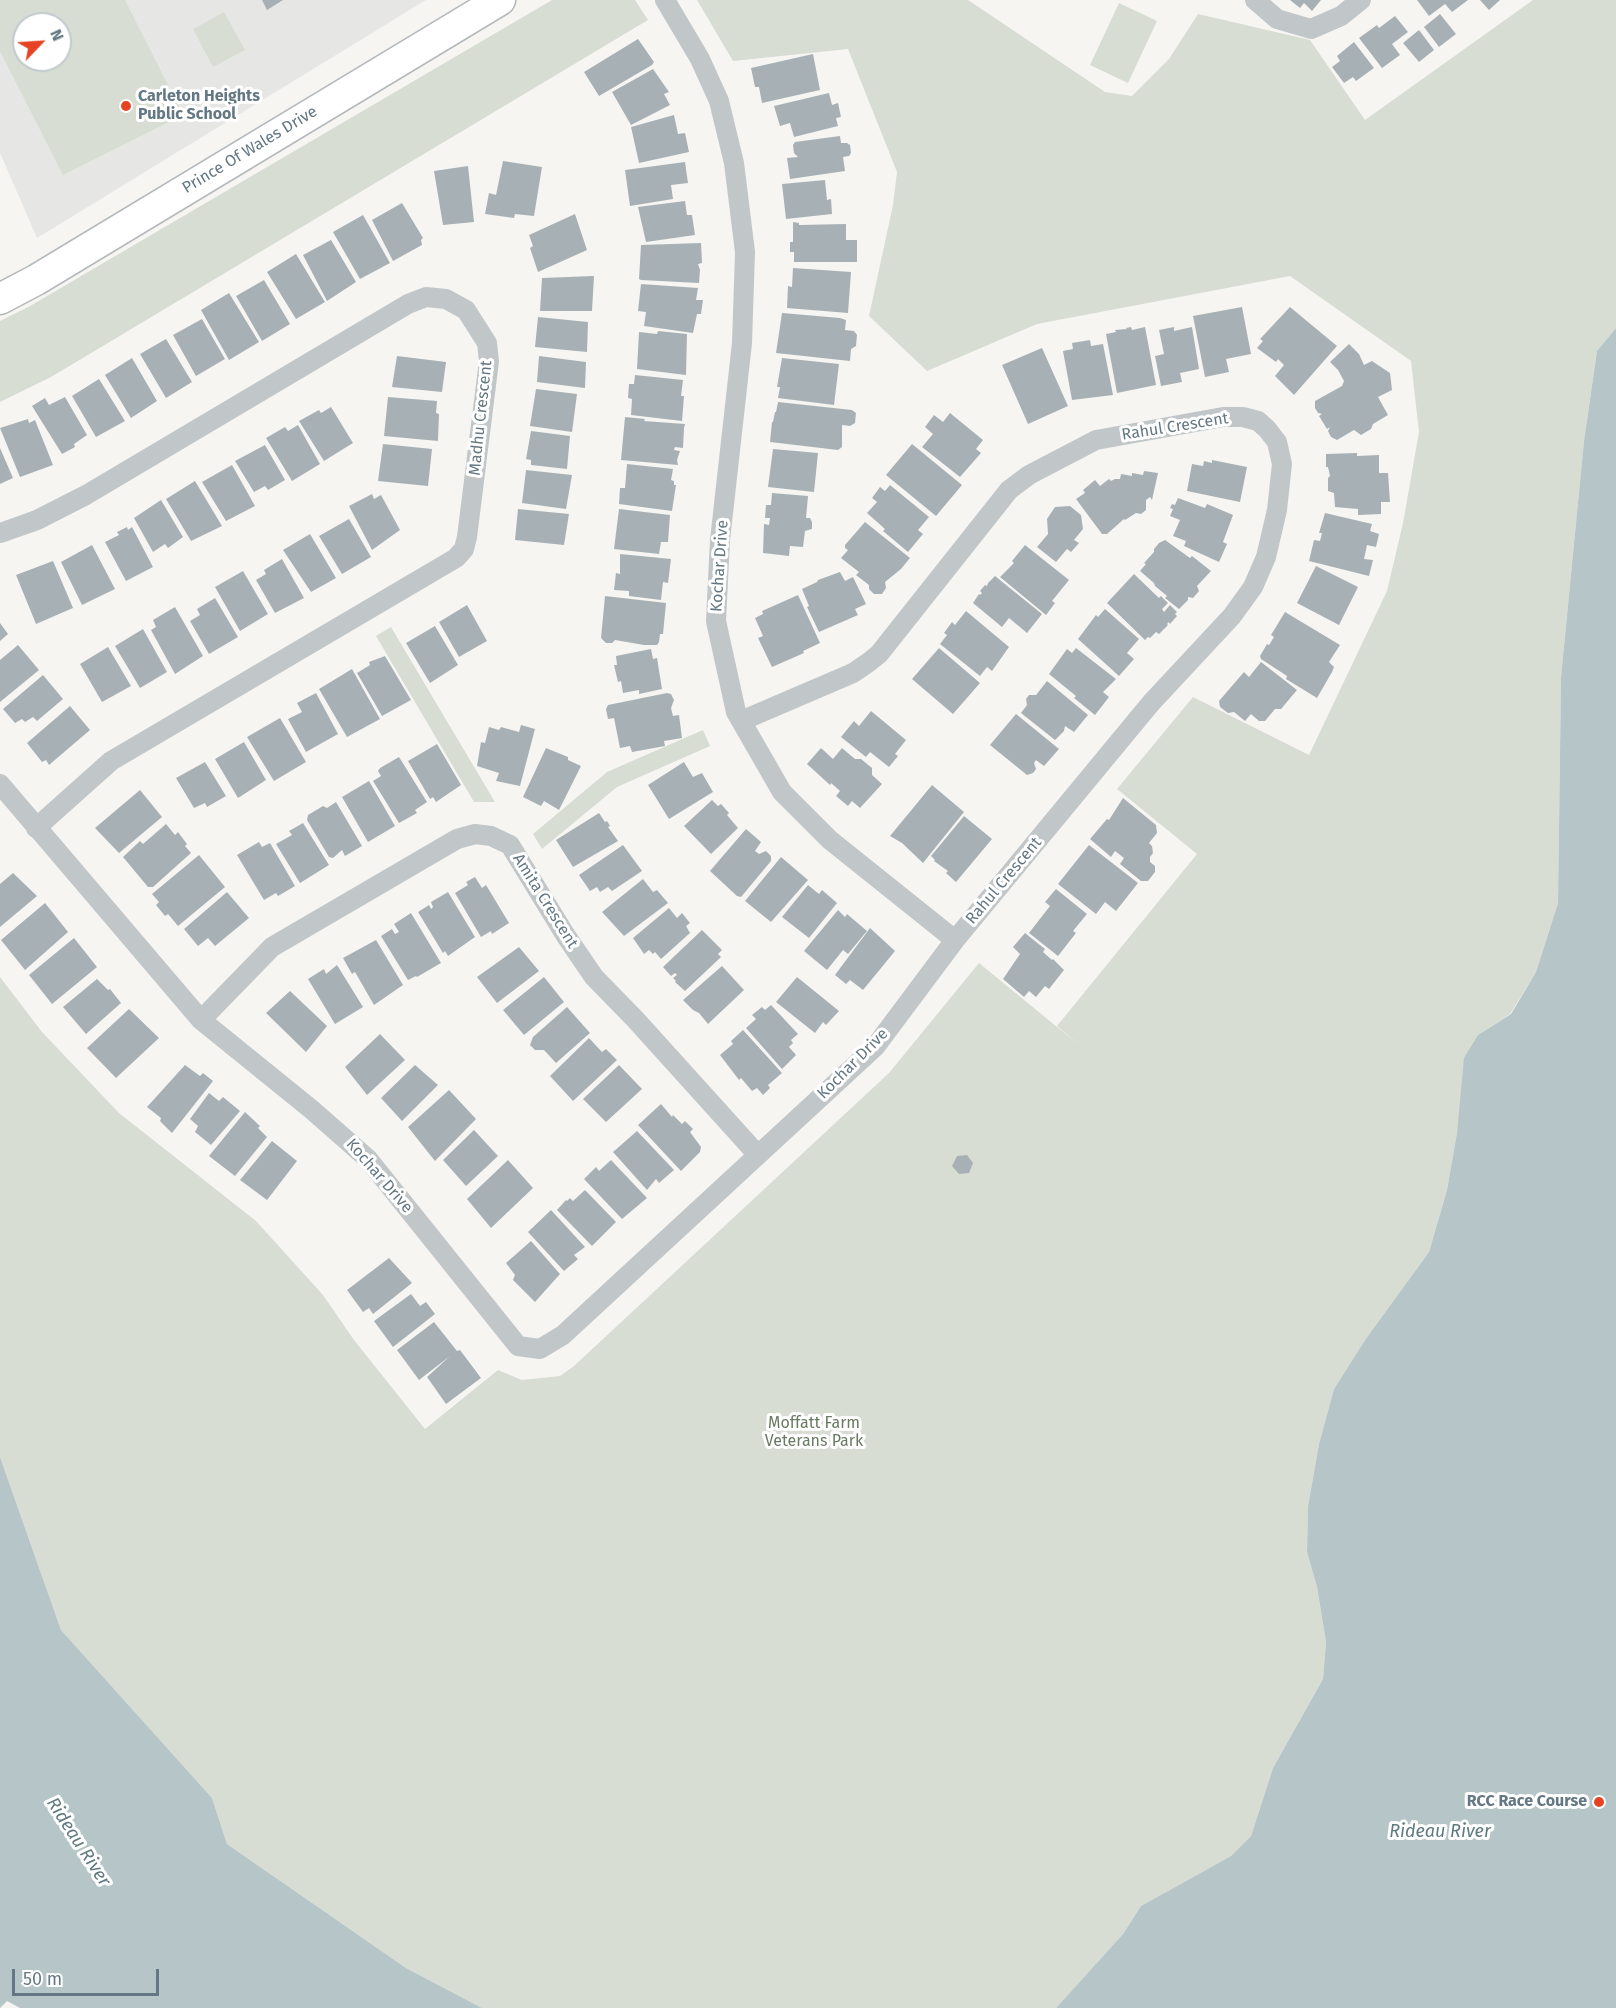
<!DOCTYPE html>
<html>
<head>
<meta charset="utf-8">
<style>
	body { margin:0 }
	#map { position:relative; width:1616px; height:2008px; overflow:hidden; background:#f6f5f2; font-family:"Fira Sans",sans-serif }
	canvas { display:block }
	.north { position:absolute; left:12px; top:12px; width:60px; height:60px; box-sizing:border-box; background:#fff; border:2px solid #c1c9cd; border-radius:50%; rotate:65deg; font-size:16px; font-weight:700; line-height:24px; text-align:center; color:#647883 }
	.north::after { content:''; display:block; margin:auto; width:21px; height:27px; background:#e54323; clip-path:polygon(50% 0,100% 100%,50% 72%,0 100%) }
	.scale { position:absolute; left:12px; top:1969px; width:147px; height:27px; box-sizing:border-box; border:3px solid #647883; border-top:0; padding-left:8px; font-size:18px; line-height:21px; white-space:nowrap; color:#647883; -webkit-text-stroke:4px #fff; paint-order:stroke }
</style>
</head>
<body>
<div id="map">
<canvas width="1616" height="2008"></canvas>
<div class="north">N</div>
<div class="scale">50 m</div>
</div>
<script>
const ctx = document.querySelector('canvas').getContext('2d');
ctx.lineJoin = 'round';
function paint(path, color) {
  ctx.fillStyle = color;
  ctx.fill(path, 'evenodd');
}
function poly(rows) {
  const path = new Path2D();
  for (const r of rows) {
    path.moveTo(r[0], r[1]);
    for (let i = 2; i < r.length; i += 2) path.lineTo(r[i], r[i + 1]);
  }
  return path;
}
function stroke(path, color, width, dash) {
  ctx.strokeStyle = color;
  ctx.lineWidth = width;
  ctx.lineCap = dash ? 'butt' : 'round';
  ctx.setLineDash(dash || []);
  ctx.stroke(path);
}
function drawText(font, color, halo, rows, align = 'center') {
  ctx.font = font + ' "Fira Sans",sans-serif';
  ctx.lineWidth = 6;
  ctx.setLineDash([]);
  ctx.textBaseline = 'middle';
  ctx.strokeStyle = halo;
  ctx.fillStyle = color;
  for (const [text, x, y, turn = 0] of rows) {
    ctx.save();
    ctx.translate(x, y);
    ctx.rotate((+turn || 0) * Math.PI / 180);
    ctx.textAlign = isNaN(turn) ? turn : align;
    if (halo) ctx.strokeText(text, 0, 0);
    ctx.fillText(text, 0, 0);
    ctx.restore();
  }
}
paint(poly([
	[0,0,426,0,37,238,0,153],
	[24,24,60,24,60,60,24,60]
]), '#e6e7e5');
paint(poly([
	[0,0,125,0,183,115,63,175,0,51],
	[24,24,60,24,60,60,24,60],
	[552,0,635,0,648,20,51,377,0,402,0,321,30,306],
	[697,0,968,0,1105,92,1132,96,1169,59,1198,14,1310,40,1365,120,1533,0,1616,0,1616,328,1597,351,1584,441,1561,677,1558,903,1536,972,1510,1014,1478,1035,1457,1133,1447,1190,1429,1252,1365,1340,1334,1389,1319,1444,1308,1506,1307,1552,1317,1587,1326,1642,1323,1679,1273,1768,1251,1836,1231,1856,1141,1906,1123,1934,1056,2008,482,2008,406,1968,227,1844,212,1798,61,1630,0,1457,0,977,42,1032,119,1113,256,1221,323,1295,354,1340,425,1429,498,1370,522,1380,560,1376,574,1366,889,1073,979,963,1079,1045,1057,1026,1197,854,1117,789,1193,697,1309,755,1387,591,1403,523,1419,432,1411,361,1290,276,1037,324,927,371,869,316,893,205,897,172,848,49,733,61],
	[1119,3,1157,21,1128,83,1090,65],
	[224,12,245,50,213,67,193,29],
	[391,627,442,713,495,802,474,802,376,636],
	[703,730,710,746,617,787,542,849,533,834,607,772]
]), '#d7ddd3');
paint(poly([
	[1616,328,1616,2008,1056,2008,1123,1934,1141,1906,1231,1856,1251,1836,1273,1768,1323,1679,1326,1642,1317,1587,1307,1552,1308,1506,1319,1444,1334,1389,1365,1340,1429,1252,1447,1190,1457,1133,1464,1058,1478,1035,1511,1014,1536,972,1558,903,1561,677,1584,441,1597,351],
	[0,1457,61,1630,212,1798,227,1844,406,1968,482,2008,20,2008,7,2001,0,2008]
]), '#b6c5c7');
paint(poly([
	[262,0,283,0,267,10],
	[1290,0,1321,0,1312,11,1304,3,1300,8],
	[1417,0,1468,0,1452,12,1445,4,1429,16],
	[1480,0,1500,0,1489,10],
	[1440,14,1456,34,1439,47,1424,27],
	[1395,16,1408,32,1392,44,1400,55,1382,68,1359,38,1377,25,1379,28],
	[1419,30,1434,50,1419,62,1403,43],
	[638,39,654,62,652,65,599,96,584,72],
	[1354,42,1374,68,1356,81,1353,77,1344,83,1332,67,1340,61,1337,56],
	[813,54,820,90,762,103,759,87,755,87,751,68],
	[653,69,669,92,664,94,670,105,631,125,612,92],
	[829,93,832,105,838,103,841,117,836,118,838,126,794,137,790,123,780,126,774,106],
	[674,115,678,134,685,133,689,152,639,163,631,127],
	[840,136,841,143,847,143,850,145,851,153,849,156,843,157,845,171,790,179,787,158,798,157,794,153,793,145,795,142],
	[503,161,542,167,534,216,515,214,514,218,485,214,489,193,496,195],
	[685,162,688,183,671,185,673,199,630,206,625,170],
	[468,166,474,222,443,225,434,171],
	[825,180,827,200,831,199,832,214,786,219,782,184],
	[685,201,687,215,692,215,695,235,646,242,638,207],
	[402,203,423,238,421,240,422,245,393,261,372,220],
	[575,214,587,250,538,272,530,248,533,246,529,235],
	[363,215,390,263,360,279,333,232],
	[793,222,799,223,799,225,846,224,846,240,857,240,857,262,794,262,794,252,790,252,790,242,793,242],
	[331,240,356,282,327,301,303,255],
	[701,243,702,263,698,264,700,270,699,283,641,280,639,279,641,245],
	[296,254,325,302,296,319,267,272],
	[793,268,851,272,848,313,787,308,788,286,792,287],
	[594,276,592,311,540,311,542,278],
	[264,280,290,324,262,341,236,296],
	[641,284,698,288,696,300,703,300,701,314,697,314,693,333,644,326,646,312,638,311],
	[229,293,259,342,229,360,201,310],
	[1242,307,1251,354,1226,359,1229,372,1205,377,1193,316],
	[1290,307,1337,346,1294,395,1275,376,1284,365,1278,359,1276,362,1257,348,1263,341,1260,339],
	[782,313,840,318,846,320,845,330,854,331,857,335,856,346,851,349,850,361,776,353],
	[538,317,588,322,587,352,535,347],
	[202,319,225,359,196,376,173,335],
	[1131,327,1132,330,1145,327,1156,385,1117,393,1106,334,1116,332,1115,330,1127,329,1126,328],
	[1174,327,1174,331,1192,327,1199,369,1180,373,1182,382,1161,386,1155,356,1164,354,1159,330],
	[658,331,687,334,686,375,637,369,639,332,657,334],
	[166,339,192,382,166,398,140,354],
	[1090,340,1091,346,1103,344,1113,395,1072,400,1063,351,1073,349,1072,343],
	[1349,344,1359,354,1364,365,1372,361,1390,373,1392,390,1378,397,1388,415,1373,424,1371,429,1361,435,1354,430,1337,440,1331,437,1328,431,1330,427,1327,429,1319,416,1322,414,1318,413,1315,408,1315,401,1342,386,1344,381,1338,370,1330,362],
	[1042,348,1068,406,1028,424,1002,365],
	[397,356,446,362,442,392,392,387],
	[539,356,586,362,585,388,537,382],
	[132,358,157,401,131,418,105,375],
	[782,358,839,364,834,405,778,398,780,387,777,387],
	[635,375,683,380,681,396,684,396,682,421,631,415,632,399,628,398,629,384,634,384],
	[99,379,125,421,96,437,72,396],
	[536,389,577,394,572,432,530,426],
	[65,397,87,435,74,444,75,447,62,454,32,406,45,398,49,405],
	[388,397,437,401,436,413,439,414,438,441,384,436],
	[778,402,852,410,856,413,855,423,850,426,842,425,842,447,838,450,770,442,772,422,773,422,775,412,776,412],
	[331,407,353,443,324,461,299,421,319,410,321,413],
	[950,413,983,440,976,449,981,453,960,477,922,447,933,434,925,427,934,415,943,422],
	[625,417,645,419,644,421,685,424,684,428,683,448,675,447,674,450,680,451,677,460,678,465,621,460],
	[28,419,29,423,35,420,53,465,20,477,0,428],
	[298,425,320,464,292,481,266,438,285,427,288,431],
	[531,431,570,436,567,469,531,465,531,460,526,459],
	[383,444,432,449,428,486,378,481],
	[912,444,962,485,936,516,886,475],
	[265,445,285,480,268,490,265,486,254,492,235,461],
	[0,448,13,478,0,484],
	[773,449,818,453,814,492,768,487],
	[1357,453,1357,456,1379,455,1379,473,1388,473,1390,502,1381,502,1381,514,1358,515,1358,509,1335,507,1334,493,1328,491,1328,478,1330,476,1328,467,1326,467,1326,454],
	[1212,460,1247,467,1240,502,1187,491,1192,464,1203,466,1204,461,1212,463],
	[627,464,673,469,671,480,674,481,674,485,676,485,672,511,619,504,620,488,625,488],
	[232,465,255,506,226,521,202,482],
	[526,470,572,475,566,509,522,503],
	[1144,471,1158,473,1152,500,1150,497,1146,500,1146,510,1141,514,1136,513,1125,520,1124,519,1107,534,1102,534,1076,499,1085,493,1083,490,1095,480,1100,486,1109,479,1111,481,1115,479,1120,479,1121,474,1132,476,1132,473,1143,475],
	[195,481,222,526,191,541,166,499],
	[890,485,929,517,918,530,923,534,908,552,883,531,885,529,867,513,877,502,872,498,880,487,885,491],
	[772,493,808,496,806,518,810,518,812,522,812,529,805,531,803,547,790,546,789,556,763,553,764,524,769,525,770,518,765,518,766,505,771,505],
	[372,494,374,499,381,495,400,530,372,550,349,506],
	[1178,498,1205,508,1207,504,1233,515,1223,542,1227,544,1219,562,1184,546,1186,541,1173,536,1180,520,1170,516,1173,509,1170,508,1172,504,1175,505],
	[161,500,183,537,168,548,165,544,153,552,134,518],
	[1070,506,1081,515,1083,529,1074,540,1079,543,1071,552,1067,549,1056,562,1037,547,1048,534,1047,519,1055,507],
	[518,509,569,514,564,545,515,540],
	[619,509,670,515,668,542,661,542,659,554,614,549],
	[1325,513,1372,524,1370,531,1379,534,1376,547,1367,545,1364,559,1373,560,1369,576,1309,561,1314,540,1320,541,1322,533,1319,533],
	[349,519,371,557,342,574,319,536],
	[865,522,910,558,901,569,885,582,886,588,882,594,874,594,869,589,869,585,856,575,859,572,841,558,848,550,845,548,845,545],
	[127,527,128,530,132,527,153,567,126,581,105,542,119,535,117,532],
	[310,534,336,578,311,592,283,550],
	[1165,540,1190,558,1192,556,1211,571,1197,586,1199,591,1193,598,1188,597,1188,600,1179,609,1165,598,1167,596,1155,586,1154,583,1140,571,1146,564,1144,563,1154,552,1154,549,1159,543],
	[92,545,115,589,82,605,61,562],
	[1025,545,1069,580,1052,601,1055,603,1046,615,1000,577,1014,563,1012,561],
	[620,554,671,559,668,583,663,582,661,600,629,596,629,591,614,590,616,573,620,574],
	[282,559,304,598,275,613,256,580,266,574,264,570],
	[53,561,73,608,36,624,16,575],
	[1316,566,1358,587,1339,625,1297,603],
	[243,571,268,614,240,631,215,587],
	[840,572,845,581,853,577,866,604,855,609,858,615,819,632,807,607,809,606,802,589,817,582,818,580],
	[1134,574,1159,598,1161,596,1168,603,1162,609,1164,612,1170,605,1177,612,1175,614,1177,616,1170,624,1169,622,1167,624,1168,625,1159,634,1156,632,1150,638,1148,637,1145,640,1107,603],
	[995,576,1042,614,1027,633,1009,618,1002,627,973,603,979,594,980,595,982,593,980,591,985,585,987,586,988,583],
	[798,595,820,643,803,651,804,653,772,667,758,638,763,636,755,618,763,614,762,611],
	[605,596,666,603,663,634,660,634,659,642,657,645,644,645,615,640,612,643,606,643,601,638],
	[215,598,238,637,209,654,190,621,200,615,197,609],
	[467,605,487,641,459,657,439,622],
	[175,607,203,656,175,674,151,630,156,627,153,620],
	[1105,609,1139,639,1127,653,1134,659,1119,676,1078,639,1096,615,1098,617],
	[966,611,1009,647,992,671,987,667,980,676,940,644,947,635,944,633,952,622,955,625],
	[1285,612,1340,645,1329,662,1334,667,1332,672,1317,698,1286,679,1287,676,1261,659,1260,656,1267,644,1269,645,1274,637,1271,635],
	[0,623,8,634,0,641],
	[435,626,458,665,430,683,406,643],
	[143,629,167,672,140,688,115,646],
	[18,645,39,670,0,702,0,660],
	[108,647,131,686,102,702,80,664],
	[939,648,980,683,953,714,912,679],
	[1076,648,1116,679,1103,692,1109,697,1095,715,1074,698,1076,696,1049,674,1067,649,1072,653],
	[651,649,653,659,657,658,662,689,639,694,639,690,623,693,621,681,618,682,614,665,617,665,616,656],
	[385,656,411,700,382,716,357,673,370,665,369,662],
	[1261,662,1297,690,1281,709,1275,709,1265,721,1259,721,1251,714,1245,721,1234,712,1228,713,1220,707,1219,701,1244,672,1249,677],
	[352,669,380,719,347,737,319,689],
	[43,675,63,699,37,721,33,717,25,722,22,719,15,723,3,709],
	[1047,681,1088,715,1074,732,1065,726,1064,731,1055,740,1021,713,1027,705,1026,699,1029,695,1036,695],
	[316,693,338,734,306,752,288,719,302,712,297,703],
	[667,693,671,694,674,700,671,708,673,716,679,715,682,738,664,741,665,746,632,752,630,746,620,748,614,718,608,719,606,709,608,705],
	[70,706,90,730,49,765,46,760,42,762,27,743],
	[871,711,906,740,895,754,898,756,889,767,870,752,866,757,841,737,854,721,859,726],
	[1016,714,1059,749,1044,766,1036,760,1034,763,1036,769,1033,773,1027,775,990,745],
	[280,718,306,762,274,781,247,737],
	[521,725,535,729,520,786,496,781,499,773,477,766,481,742,485,743,489,727,499,730,501,727,519,732],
	[244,742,266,780,238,798,215,759],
	[437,744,461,785,436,802,433,797,430,799,408,761],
	[546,748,568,757,568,760,581,766,559,810,544,801,541,806,523,797],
	[821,748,833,759,842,748,855,759,861,759,872,768,872,775,882,784,860,808,852,801,848,806,836,796,840,791,831,783,830,785,807,764],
	[399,757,427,802,415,810,417,813,399,823,373,781,381,776,378,771,380,768],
	[205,762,226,796,207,807,205,803,194,808,176,778],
	[684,762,693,777,702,773,713,792,669,819,648,785],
	[369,781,395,826,368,842,342,797],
	[932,785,964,812,923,863,902,843,890,836],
	[140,790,162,817,119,853,95,828],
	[1123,798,1156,825,1157,833,1149,843,1152,846,1153,853,1150,857,1150,862,1155,866,1155,872,1148,881,1141,881,1120,864,1124,858,1115,851,1111,857,1090,839,1107,819,1109,820],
	[712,800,718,806,721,804,729,813,727,815,738,828,711,854,684,826],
	[336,802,362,846,345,856,342,850,333,858,329,857,307,820,308,815,323,806,327,808],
	[599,813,605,822,607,821,610,826,608,827,618,841,573,867,556,840],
	[964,816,992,839,956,882,946,873,948,871,934,861,935,860,931,856],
	[303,823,329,865,300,883,276,844,292,835,289,831],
	[166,824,175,835,178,832,187,844,185,846,191,853,153,887,148,887,123,857,140,841,143,844],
	[746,829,761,842,755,851,759,854,766,851,771,856,771,861,741,897,737,896,710,871],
	[259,842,262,847,270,843,295,886,278,896,276,893,264,900,237,855],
	[623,845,642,871,612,891,608,887,600,892,597,887,590,891,579,875],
	[1089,845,1138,883,1116,911,1105,902,1096,914,1058,884],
	[199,855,225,887,178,926,168,914,165,916,156,905,159,902,152,894],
	[781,857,808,880,771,922,745,901],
	[13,873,37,896,0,927,0,884],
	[475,877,482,888,486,885,509,923,492,934,491,931,481,937,455,893,468,885,466,882],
	[643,879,653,892,657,890,668,903,624,936,602,912],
	[808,885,819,894,822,890,837,903,809,938,782,917],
	[1056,889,1087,914,1073,931,1076,933,1058,956,1029,933,1050,906,1045,902],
	[227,892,249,918,215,946,208,938,198,946,184,929],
	[448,892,475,937,448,956,445,951,443,953,418,912,429,905,431,909,433,907,431,902],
	[45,903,68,932,25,970,1,940],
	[669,908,677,918,682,913,690,923,686,926,690,933,661,959,655,952,653,954,649,950,644,954,633,938],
	[838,910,845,917,847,914,867,931,848,954,843,950,827,970,804,951],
	[411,913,441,963,417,977,416,976,408,980,381,936,392,929,395,934,399,932,394,924],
	[870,928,895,951,863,990,850,980,846,984,835,975],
	[702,930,722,950,718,954,721,957,685,991,675,982,676,981,673,978,677,975,675,973,671,976,663,967],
	[1025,933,1045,949,1043,952,1052,960,1053,959,1064,970,1049,989,1045,986,1036,997,1029,991,1024,997,1003,979,1020,954,1013,947],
	[74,938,97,967,52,1004,29,975],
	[376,940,403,985,374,1005,355,972,352,974,343,958],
	[519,947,539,971,497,1003,477,977],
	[337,965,363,1007,335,1024,308,979,324,969,326,974],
	[722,966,744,990,708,1024,699,1013,693,1010,683,1000],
	[544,977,564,1002,524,1035,503,1010],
	[797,977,839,1011,826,1025,823,1022,815,1033,776,1002],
	[97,979,108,990,110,989,121,1003,86,1034,63,1007],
	[290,991,327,1026,306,1052,266,1013],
	[771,1005,798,1034,791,1040,793,1043,789,1047,796,1055,782,1069,746,1028,756,1019,752,1015,762,1007,765,1010],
	[567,1007,590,1033,556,1063,544,1050,535,1050,530,1045,533,1037],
	[129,1009,159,1038,116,1078,87,1048],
	[743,1030,782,1073,768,1085,770,1088,763,1095,757,1088,752,1091,741,1078,739,1080,720,1055,733,1044,731,1041],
	[380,1034,405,1060,367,1095,345,1067],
	[589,1038,602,1052,606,1049,617,1060,573,1101,550,1076],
	[185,1065,200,1076,203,1073,213,1081,172,1133,160,1121,161,1118,147,1107],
	[415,1065,438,1085,402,1121,381,1098],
	[619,1065,642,1089,606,1122,583,1099],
	[449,1090,476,1119,435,1161,408,1127],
	[209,1093,219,1101,223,1097,240,1111,211,1145,195,1132,198,1126,190,1119],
	[661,1104,672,1117,673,1115,682,1124,685,1121,693,1129,690,1132,701,1147,700,1152,681,1171,638,1125],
	[245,1112,260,1126,258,1128,267,1137,235,1176,209,1156],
	[474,1130,498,1156,466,1186,443,1160],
	[637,1131,674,1170,659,1183,656,1179,647,1190,613,1152],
	[272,1141,297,1161,267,1200,240,1180],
	[967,1155,973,1163,969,1173,959,1174,952,1166,957,1156],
	[508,1160,533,1188,491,1228,467,1199],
	[611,1160,647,1198,622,1219,584,1179,596,1167,599,1171],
	[585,1190,616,1222,592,1246,557,1210,566,1200,567,1201,570,1198,573,1201],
	[551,1210,585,1247,574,1255,578,1259,564,1271,528,1232],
	[531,1241,560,1274,535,1302,513,1280,515,1275,506,1263],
	[389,1258,412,1283,373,1314,369,1308,363,1312,347,1290],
	[411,1294,420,1306,426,1302,435,1314,393,1347,374,1321],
	[434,1322,457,1351,460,1350,481,1378,446,1404,427,1377,450,1356,419,1380,397,1350]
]), '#a7b1b5');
const primary = poly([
	[0,299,36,280,500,0]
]);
stroke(primary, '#b4b9bc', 33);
stroke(poly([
	[665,0,700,59,719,101,734,163,745,252,742,343,720,540,716,621,736,712,782,792,830,840,955,940],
	[1255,0,1277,19,1311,29,1341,16,1361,0],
	[0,533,37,520,86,495,408,304,426,297,446,299,466,310,487,343,489,361,467,537,464,549,456,558,111,761,36,828],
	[0,784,201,1020,311,1109,368,1159,518,1346,540,1349,563,1335,875,1047,955,940,1151,703,1232,616,1253,587,1266,557,1277,510,1282,464,1277,442,1267,429,1258,421,1243,417,1223,417,1096,440,1029,475,1009,490,879,654,869,662,853,673,741,721],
	[201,1020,272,947,457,839,475,834,491,836,510,845,566,936,594,977,635,1019,757,1154]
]), '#c1c6c8', 20);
stroke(primary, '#fff', 30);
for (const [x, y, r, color] of [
	[126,106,6,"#e54323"],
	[1599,1802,6,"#e54323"]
]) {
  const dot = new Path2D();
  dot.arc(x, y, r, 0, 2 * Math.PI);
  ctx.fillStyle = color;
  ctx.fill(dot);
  stroke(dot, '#fff', 2);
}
drawText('bold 16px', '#647883', '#fff', [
	["Carleton Heights",138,97],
	["Public School",138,115],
	["RCC Race Course",1587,1802,"right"]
], 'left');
drawText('16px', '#647883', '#fff', [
	["Prince Of Wales Drive",250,150,-31],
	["Madhu Crescent",481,418,-84],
	["Rahul Crescent",1175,427,-9],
	["Kochar Drive",720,566,-86],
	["Rahul Crescent",1004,881,-50],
	["Amita Crescent",545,901,58],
	["Kochar Drive",853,1064,-45],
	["Kochar Drive",379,1176,49]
]);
drawText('16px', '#697a63', '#fff', [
	["Moffatt Farm",814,1424],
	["Veterans Park",814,1442]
]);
drawText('italic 18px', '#5f7a80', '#fff', [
	["Rideau River",1440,1832],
	["Rideau River",78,1842,57]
]);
</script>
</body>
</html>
